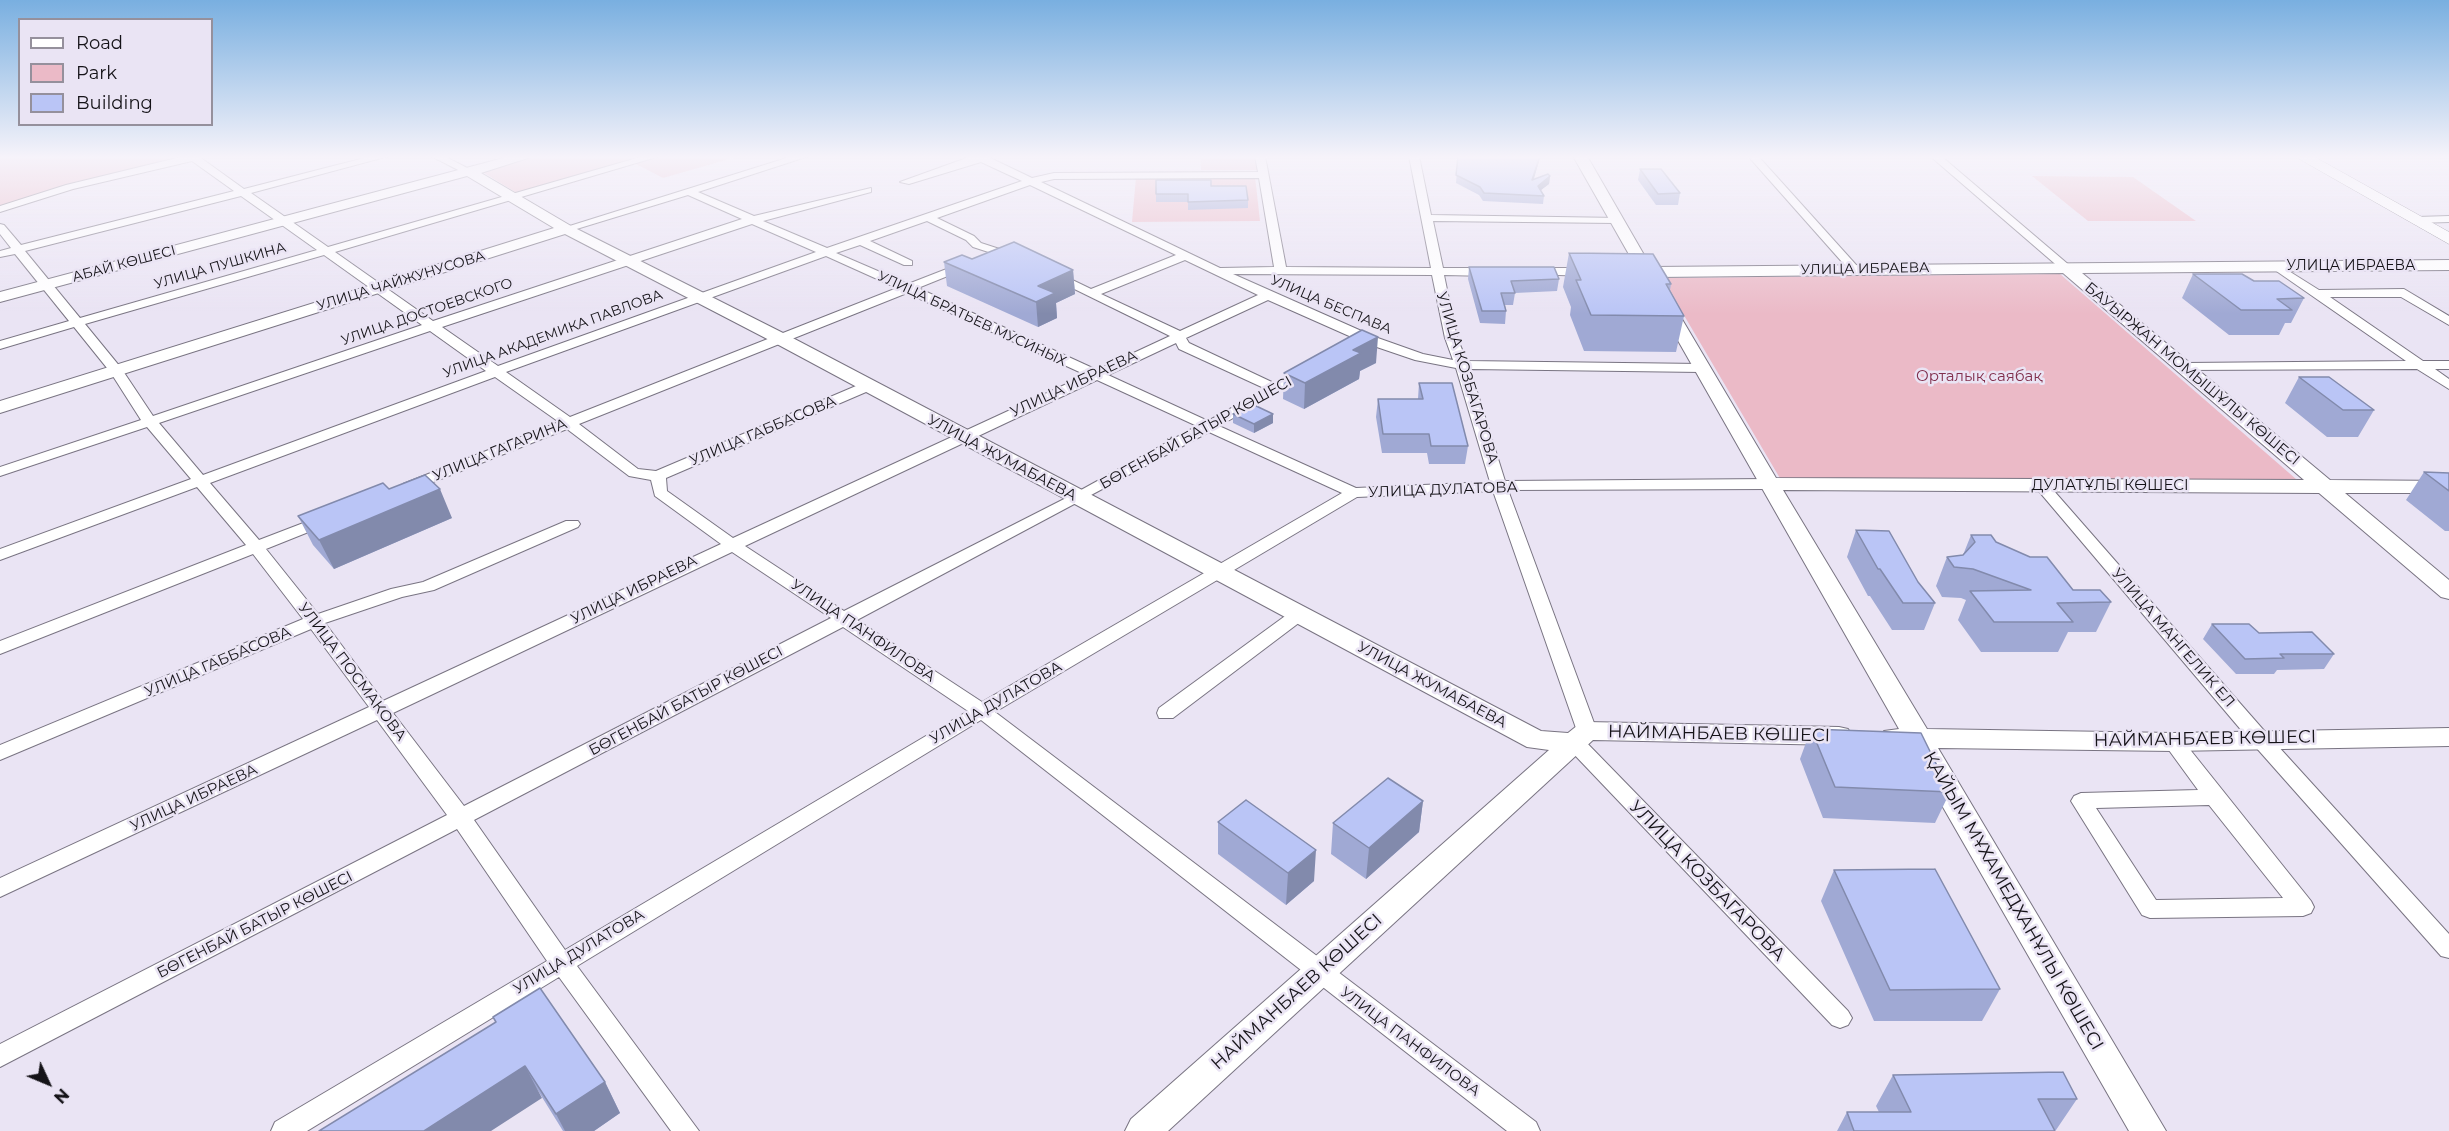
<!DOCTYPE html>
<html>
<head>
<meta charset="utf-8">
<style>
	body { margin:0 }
	#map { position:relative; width:2449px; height:1131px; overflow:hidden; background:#eae4f4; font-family:Montserrat,sans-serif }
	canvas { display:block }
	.legend { position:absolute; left:18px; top:18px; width:195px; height:108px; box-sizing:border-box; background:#eae4f4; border:2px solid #95909c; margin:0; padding:8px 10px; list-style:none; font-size:18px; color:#151318 }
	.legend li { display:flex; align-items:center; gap:12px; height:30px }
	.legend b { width:30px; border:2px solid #95909c }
	.north { position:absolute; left:18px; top:1053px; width:60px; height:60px; -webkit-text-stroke:4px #eae4f4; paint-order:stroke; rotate:134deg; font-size:16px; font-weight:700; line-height:24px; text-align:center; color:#151318 }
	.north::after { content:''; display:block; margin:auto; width:21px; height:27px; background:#151318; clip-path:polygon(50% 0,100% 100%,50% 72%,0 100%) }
</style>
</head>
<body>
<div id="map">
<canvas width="2449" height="1131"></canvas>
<ul class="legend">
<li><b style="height:8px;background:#fff"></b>Road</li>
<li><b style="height:16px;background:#ebbac7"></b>Park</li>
<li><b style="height:16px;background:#bac5f6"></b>Building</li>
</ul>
<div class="north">N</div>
</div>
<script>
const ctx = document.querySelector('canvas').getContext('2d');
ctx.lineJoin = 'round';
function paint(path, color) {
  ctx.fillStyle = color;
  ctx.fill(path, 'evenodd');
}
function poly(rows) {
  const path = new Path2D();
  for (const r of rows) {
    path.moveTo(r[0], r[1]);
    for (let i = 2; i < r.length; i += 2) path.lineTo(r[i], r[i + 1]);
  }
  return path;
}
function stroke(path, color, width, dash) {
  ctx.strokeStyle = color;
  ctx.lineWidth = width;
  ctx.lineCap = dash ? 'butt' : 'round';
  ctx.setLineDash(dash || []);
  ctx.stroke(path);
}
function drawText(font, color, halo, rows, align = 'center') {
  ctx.font = font + ' Montserrat,sans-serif';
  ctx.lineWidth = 5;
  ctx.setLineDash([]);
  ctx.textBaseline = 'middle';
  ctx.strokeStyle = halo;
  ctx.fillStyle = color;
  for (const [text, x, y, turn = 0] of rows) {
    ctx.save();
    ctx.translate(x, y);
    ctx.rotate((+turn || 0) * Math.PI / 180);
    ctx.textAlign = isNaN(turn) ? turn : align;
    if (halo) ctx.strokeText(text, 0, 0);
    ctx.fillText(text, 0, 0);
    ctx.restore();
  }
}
paint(poly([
	[0,156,204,156,0,209],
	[537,156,740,156,663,178,634,163,520,195,481,171],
	[1200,156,1256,156,1258,170,1201,170],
	[1255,176,1260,221,1132,222,1136,177],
	[2032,176,2133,177,2196,221,2088,221],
	[2060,274,2296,479,1781,480,1662,278]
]), '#ebbac7');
const street = poly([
	[185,156,203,156,201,158,244,189,372,156,389,156,251,193,328,247,644,156,660,156,335,252,433,321,742,219,688,195,570,231,560,229,793,156,809,156,698,192,754,216,871,188,871,192,763,221,827,248,1022,181,981,162,909,184,900,182,972,156,986,156,1032,178,1054,173,1258,172,1255,156,1265,156,1286,267,1431,268,1409,156,1419,156,1431,215,1620,218,1621,220,1616,223,1433,221,1443,268,1490,268,1496,272,1490,276,1444,275,1457,338,1467,361,1701,364,1708,368,1701,372,1470,369,1505,481,1770,479,1778,484,1770,489,1508,490,1597,731,1594,736,1580,736,1577,731,1493,491,1357,497,995,712,1536,1122,1540,1131,1507,1131,981,720,577,966,699,1131,671,1131,559,977,307,1131,271,1131,275,1122,547,961,457,829,0,1067,0,1044,447,815,377,720,0,897,0,878,369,707,311,629,0,760,0,745,303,619,253,554,0,654,0,641,246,545,197,487,0,560,0,549,191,479,147,427,0,476,0,467,141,420,111,373,74,327,0,349,0,341,69,321,15,254,0,257,0,251,11,248,0,234,0,224,4,225,21,245,234,191,192,161,73,189,0,212,0,206,66,185,185,156],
	[1259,178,1274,267,1220,268,1041,182,1054,179,1259,178],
	[1030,185,1176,255,1091,289,1060,274,1050,277,1170,336,1097,370,918,288,970,267,970,263,962,263,908,284,836,253,860,245,904,265,912,265,912,261,870,241,927,221,966,240,973,247,1010,259,1018,259,1018,255,981,243,974,236,937,218,1030,185],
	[241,196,317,250,80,318,25,251,241,196],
	[752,224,816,252,498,366,442,327,752,224],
	[324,255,422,325,153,416,121,368,85,324,324,255],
	[826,256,897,288,570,417,506,372,826,256],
	[1185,260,1258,295,1180,331,1101,294,1185,260],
	[1233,274,1432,275,1445,338,1453,360,1423,354,1375,337,1233,274],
	[907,293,1086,375,733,538,667,491,666,478,873,389,873,383,863,383,656,471,638,469,579,424,907,293],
	[1268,300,1365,343,1415,360,1456,368,1490,482,1356,488,1219,426,1309,375,1307,372,1297,372,1276,384,1189,343,1186,338,1268,300],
	[430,331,486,371,203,475,159,423,430,331],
	[1176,343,1179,349,1266,389,1208,421,1108,375,1176,343],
	[495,377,559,422,403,484,400,487,403,490,413,490,567,429,629,476,651,480,655,496,721,544,383,701,325,623,402,597,434,590,578,527,580,524,578,521,566,521,423,582,391,589,318,614,266,549,331,523,333,520,331,517,319,517,259,540,210,483,495,377],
	[1097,380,1197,426,1072,495,844,611,745,546,1097,380],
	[1209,432,1342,493,982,702,857,620,1209,432],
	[732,552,831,618,464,806,393,713,732,552],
	[843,627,968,711,565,950,474,820,843,627],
	[431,156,444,156,473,171,464,173,431,156],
	[1748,156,1758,156,1858,267,1858,271,1850,271,1748,156],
	[1930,156,1941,156,2069,265,2069,269,2061,269,1930,156],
	[2449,216,2449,222,2417,223,2412,220,2417,217,2449,216],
	[2276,263,2319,290,2404,289,2449,316,2449,325,2401,297,2330,297,2423,361,2449,361,2449,369,2435,369,2449,379,2449,389,2417,369,2181,370,2179,367,2186,363,2406,361,2272,268,2270,266,2276,263],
	[1533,268,1589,268,1595,272,1589,276,1529,274,1527,272,1533,268],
	[2042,481,2047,483,2267,734,2449,934,2449,958,2441,956,2253,744,2037,489,2034,486,2042,481],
	[1298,610,1304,611,1307,615,1304,619,1173,718,1159,718,1157,713,1159,708,1292,611,1298,610],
	[2173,735,2180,737,2311,901,2314,907,2311,913,2303,916,2150,918,2142,915,2071,801,2074,796,2081,793,2198,790,2163,742,2166,737,2173,735],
	[2209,805,2283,898,2156,900,2096,808,2209,805],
	[1575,736,1582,738,1848,1011,1852,1018,1848,1025,1840,1028,1832,1025,1568,748,1565,743,1568,738,1575,736]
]);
const secondary = poly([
	[511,156,534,156,481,173,571,226,787,335,1541,731,1568,733,1578,725,1587,722,1839,727,1848,729,1852,736,1848,743,1839,745,1593,740,1168,1131,1125,1131,1131,1119,1549,750,1527,747,775,343,565,234,0,413,0,401,554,228,467,176,0,302,0,292,511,156],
	[1573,156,1587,156,1651,267,2449,260,2449,270,2082,273,2330,480,2449,481,2449,493,2345,493,2449,580,2449,599,2441,597,2319,493,1783,490,1927,729,2173,733,2449,728,2449,746,2173,751,1938,748,2166,1131,2129,1131,1909,748,1884,745,1880,738,1884,731,1899,729,1573,156],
	[2063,273,2304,480,1776,478,1657,277,2063,273]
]);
const primary = poly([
	[2294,156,2313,156,2449,232,2449,244,2294,156]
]);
stroke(street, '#797482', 2);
stroke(secondary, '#797482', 2);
stroke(primary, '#797482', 1);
paint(street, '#fff');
paint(secondary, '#fff');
paint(primary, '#fff');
paint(poly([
	[1458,156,1540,156,1534,179,1550,176,1549,184,1540,190,1544,196,1543,204,1483,201,1479,195,1456,183],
	[1640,169,1680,193,1678,205,1656,205,1638,180],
	[1156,180,1211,186,1248,200,1248,208,1188,210,1188,202,1156,202],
	[1569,253,1671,284,1670,290,1684,316,1676,352,1584,351,1570,315,1571,307,1563,287],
	[944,262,1073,270,1075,294,1056,303,1057,318,1038,327,947,286],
	[1469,267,1559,279,1557,291,1515,293,1513,305,1505,305,1506,311,1505,324,1480,323,1468,279],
	[2193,274,2254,281,2304,298,2291,323,2285,323,2279,335,2229,335,2182,298],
	[1376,363,1360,371,1359,379,1304,409,1283,399,1284,373],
	[2299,377,2374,410,2358,437,2327,437,2285,403],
	[1419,383,1468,446,1465,464,1429,464,1427,453,1382,453,1376,417,1378,399,1418,399],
	[1233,414,1273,414,1273,423,1254,433,1233,423],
	[2424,472,2449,473,2449,531,2445,531,2406,500],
	[389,489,452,518,334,569,313,545,298,516],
	[1856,530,1918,582,1935,603,1924,630,1892,630,1870,596,1868,596,1847,557],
	[1971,535,1996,542,2073,590,2111,602,2096,632,2068,632,2058,652,1981,652,1958,620,1966,600,1961,598,1942,597,1936,586,1947,557,1963,555],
	[2212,624,2259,633,2334,654,2324,669,2277,670,2274,674,2236,674,2203,639],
	[1811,729,1950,792,1935,823,1823,818,1800,759],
	[1423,801,1419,832,1366,879,1331,854,1333,823],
	[1218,822,1314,881,1286,905,1218,854],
	[1834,870,2000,989,1982,1021,1874,1021,1821,901],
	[496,1023,605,1082,620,1113,594,1131,563,1131],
	[1893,1075,2077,1099,2056,1130,2054,1130,2055,1131,1837,1131,1847,1112,1879,1112,1876,1106]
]), '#a0a9d4');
paint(poly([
	[1540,156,1539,161,1531,188,1532,180],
	[1550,176,1549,184,1536,194,1538,186],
	[1073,270,1075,294,1056,303,1057,318,1038,327,1036,302,1038,286],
	[1378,337,1376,363,1360,371,1359,379,1304,409,1305,383,1353,350],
	[1273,414,1273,423,1254,433,1254,424],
	[440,489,452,518,334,569,319,540],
	[1423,801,1419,832,1366,879,1369,848],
	[1316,850,1314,881,1286,905,1288,873],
	[525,1066,542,1098,491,1131,424,1131],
	[605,1082,620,1113,594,1131,565,1131,556,1114]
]), '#828aac');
const building = poly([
	[1458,156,1540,156,1532,180,1548,174,1550,176,1538,186,1544,196,1484,193,1480,187,1456,175,1458,156],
	[1640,169,1661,169,1680,193,1658,194,1640,169],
	[1156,180,1211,180,1211,186,1246,186,1248,200,1188,202,1188,194,1156,194,1156,180],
	[1014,242,1073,270,1038,286,1055,293,1036,302,944,262,962,255,972,259,1014,242],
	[1569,253,1653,254,1671,284,1666,284,1684,316,1591,315,1576,280,1581,280,1569,253],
	[1469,267,1554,267,1559,279,1511,281,1515,293,1501,293,1506,311,1482,311,1469,267],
	[2193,274,2242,274,2254,281,2279,281,2304,298,2277,299,2292,310,2241,310,2193,274],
	[1362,330,1378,337,1353,350,1361,353,1305,383,1284,373,1362,330],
	[2299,377,2329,377,2374,410,2343,410,2299,377],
	[1419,383,1452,383,1468,446,1431,446,1429,434,1383,434,1378,399,1423,399,1419,383],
	[1252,404,1273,414,1254,424,1233,414,1252,404],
	[2424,472,2449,473,2449,491,2424,472],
	[425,475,440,489,319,540,298,516,383,483,389,489,425,475],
	[1856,530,1889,531,1918,582,1935,603,1903,603,1880,569,1878,569,1856,530],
	[1971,535,1991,535,1996,542,2030,557,2047,557,2073,590,2100,590,2111,602,2057,603,2073,622,1994,622,1970,591,2031,590,1973,569,1954,567,1947,557,1963,555,1975,542,1971,535],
	[2212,624,2249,624,2259,633,2312,632,2334,654,2280,654,2284,658,2245,659,2212,624],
	[1811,729,1921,733,1950,792,1835,787,1811,729],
	[1388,778,1423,801,1369,848,1333,823,1388,778],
	[1246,800,1316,850,1288,873,1218,822,1246,800],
	[1935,869,2000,989,1890,990,1834,870,1935,869],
	[540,988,605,1082,556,1114,525,1066,424,1131,319,1131,496,1022,493,1017,540,988],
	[2063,1072,2077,1099,2038,1099,2055,1131,1854,1131,1847,1112,1911,1112,1893,1075,2063,1072]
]);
paint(building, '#bac5f6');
stroke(building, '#828aac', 1.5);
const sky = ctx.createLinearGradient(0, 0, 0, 314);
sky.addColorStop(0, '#79afe0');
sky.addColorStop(0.5, '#f6f3fa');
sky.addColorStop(1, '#f6f3fa00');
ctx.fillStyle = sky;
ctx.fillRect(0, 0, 2449, 314);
drawText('14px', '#151318', '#eae4f4', [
	["АБАЙ КӨШЕСІ",124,264,-15],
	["УЛИЦА ПУШКИНА",220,266,-16],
	["УЛИЦА ИБРАЕВА",2351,266],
	["УЛИЦА ИБРАЕВА",1865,269,-1],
	["УЛИЦА ЧАЙЖУНУСОВА",401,281,-17],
	["УЛИЦА БЕСПАВА",1331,305,23],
	["УЛИЦА ДОСТОЕВСКОГО",427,312,-19],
	["УЛИЦА БРАТЬЕВ МУСИНЫХ",972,319,25],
	["УЛИЦА АКАДЕМИКА ПАВЛОВА",553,334,-20]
]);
drawText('15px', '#151318', '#eae4f4', [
	["БАУЫРЖАН МОМЫШҰЛЫ КӨШЕСІ",2192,374,40],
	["УЛИЦА КОЗБАГАРОВА",1467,378,73],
	["УЛИЦА ИБРАЕВА",1074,384,-25],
	["УЛИЦА ГАББАСОВА",763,431,-23],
	["БӨГЕНБАЙ БАТЫР КӨШЕСІ",1196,433,-29],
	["УЛИЦА ГАГАРИНА",500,450,-22],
	["УЛИЦА ЖУМАБАЕВА",1002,458,28],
	["ДУЛАТҰЛЫ КӨШЕСІ",2110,486],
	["УЛИЦА ДУЛАТОВА",1443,490,-2],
	["УЛИЦА ИБРАЕВА",634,590,-26],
	["УЛИЦА ПАНФИЛОВА",863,631,34],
	["УЛИЦА МАНГЕЛИК ЕЛ",2173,638,49],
	["УЛИЦА ГАББАСОВА",218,662,-23],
	["УЛИЦА ПОСМАКОВА",352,672,53],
	["УЛИЦА ЖУМАБАЕВА",1432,685,28],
	["БӨГЕНБАЙ БАТЫР КӨШЕСІ",686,701,-28],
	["УЛИЦА ДУЛАТОВА",996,703,-30],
	["УЛИЦА ИБРАЕВА",194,798,-25],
	["БӨГЕНБАЙ БАТЫР КӨШЕСІ",255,925,-27],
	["УЛИЦА ДУЛАТОВА",579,952,-31],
	["УЛИЦА ПАНФИЛОВА",1410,1042,37]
]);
drawText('15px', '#802e4c', '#eae4f4', [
	["Орталық саябақ",1979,377]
]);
drawText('18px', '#151318', '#eae4f4', [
	["НАЙМАНБАЕВ КӨШЕСІ",1719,734,1],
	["НАЙМАНБАЕВ КӨШЕСІ",2205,739,-1],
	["УЛИЦА КОЗБАГАРОВА",1707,881,46],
	["ҚАЙЫМ МҰХАМЕДХАНҰЛЫ КӨШЕСІ",2013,901,60],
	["НАЙМАНБАЕВ КӨШЕСІ",1297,992,-42]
]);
</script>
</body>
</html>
